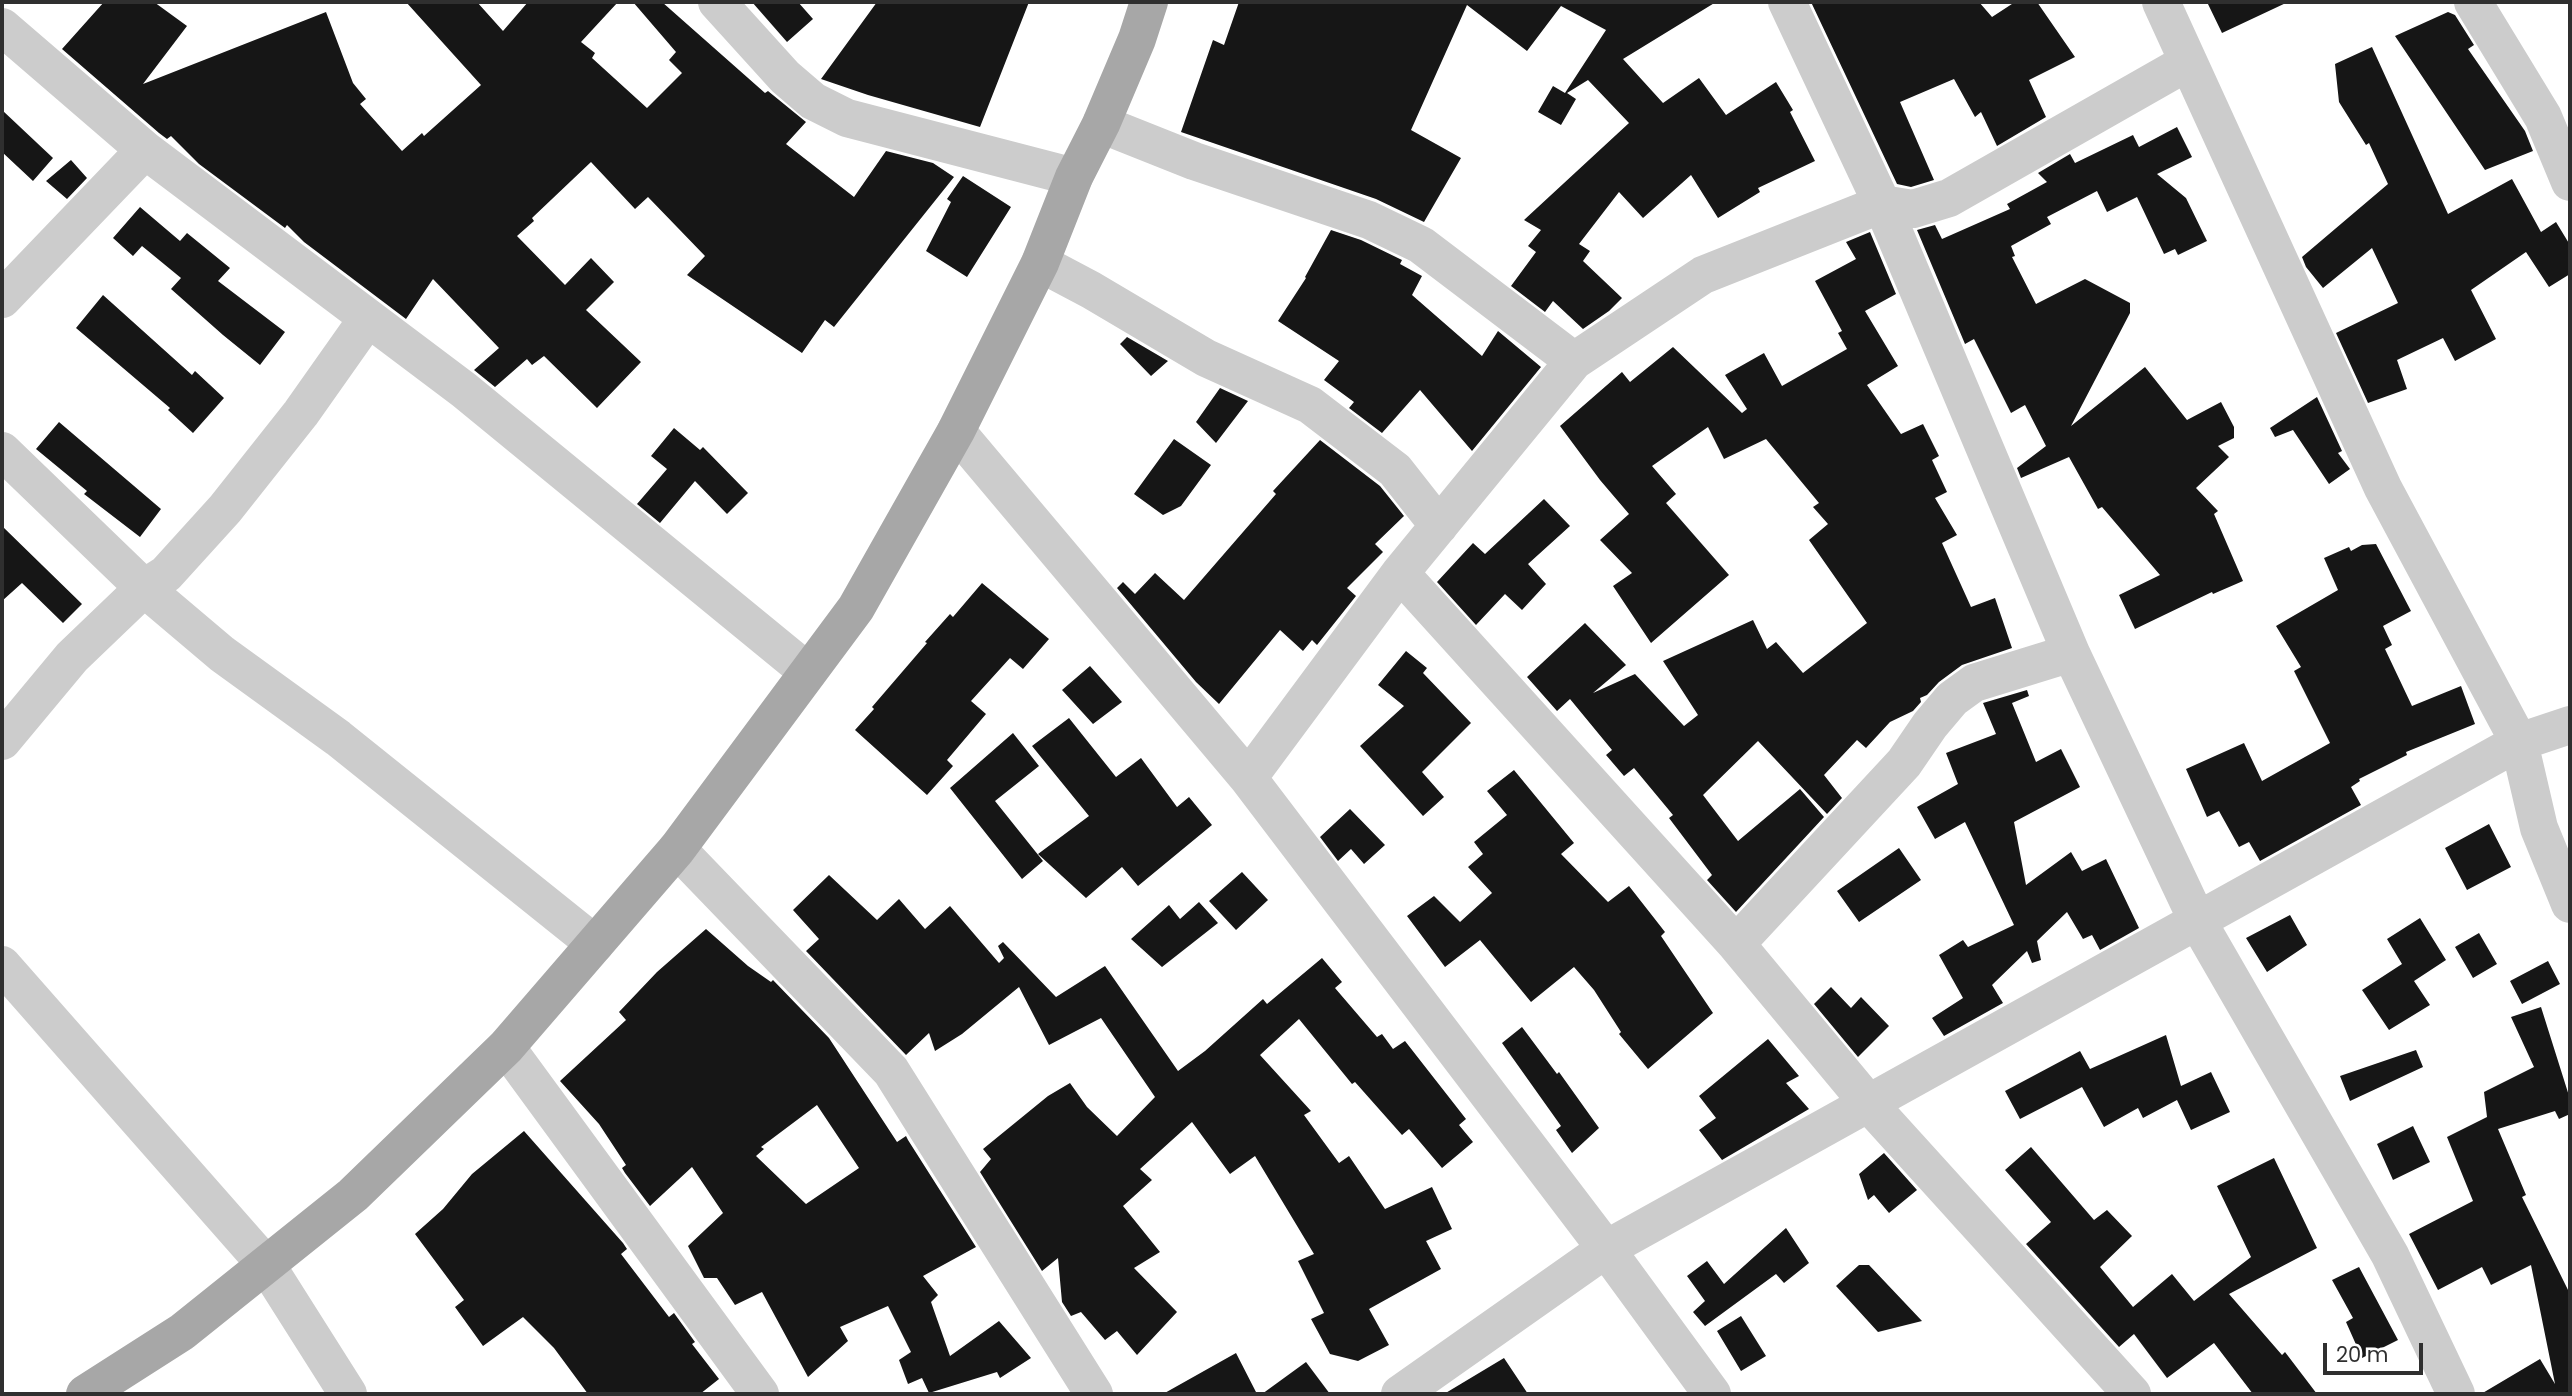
<!DOCTYPE html>
<html>
<head>
<meta charset="utf-8">
<style>
	body { margin:0 }
	#map { position:relative; width:2572px; height:1396px; overflow:hidden; background:#fff; font-family:Poppins,sans-serif }
	canvas { display:block }
	.frame { position:absolute; inset:0; border:4px solid #2f2f2f; pointer-events:none }
	.scale { position:absolute; left:2323px; top:1343px; width:100px; height:32px; box-sizing:border-box; border:4px solid #2f2f2f; border-top:0; padding-left:9px; font-size:21px; line-height:24px; white-space:nowrap; color:#2f2f2f; -webkit-text-stroke:5px #fff; paint-order:stroke }
</style>
</head>
<body>
<div id="map">
<canvas width="2572" height="1396"></canvas>
<div class="frame"></div>
<div class="scale">20 m</div>
</div>
<script>
const ctx = document.querySelector('canvas').getContext('2d');
ctx.lineJoin = 'round';
function paint(path, color) {
  ctx.fillStyle = color;
  ctx.fill(path, 'evenodd');
}
function poly(rows) {
  const path = new Path2D();
  for (const r of rows) {
    path.moveTo(r[0], r[1]);
    for (let i = 2; i < r.length; i += 2) path.lineTo(r[i], r[i + 1]);
  }
  return path;
}
function stroke(path, color, width, dash) {
  ctx.strokeStyle = color;
  ctx.lineWidth = width;
  ctx.lineCap = dash ? 'butt' : 'round';
  ctx.setLineDash(dash || []);
  ctx.stroke(path);
}
paint(poly([
	[104,2,154,2,187,26,143,84,326,12,353,83,366,99,360,104,402,151,422,133,424,136,481,85,406,2,477,2,503,31,528,2,618,2,581,42,595,53,592,58,647,108,682,73,669,60,676,52,633,2,662,2,765,93,768,91,806,122,786,144,854,197,886,151,933,163,954,177,834,327,825,320,802,353,687,275,705,256,648,197,635,209,591,162,532,218,534,221,517,236,565,285,591,258,614,282,586,310,641,362,597,408,544,356,532,365,527,359,495,387,474,370,499,348,433,279,406,319,304,242,287,225,285,228,199,164,171,136,167,139,159,133,62,49],
	[752,2,798,2,813,19,787,42],
	[877,2,1029,2,980,127,868,95,821,79],
	[1239,2,1716,2,1623,59,1663,103,1699,78,1726,115,1776,82,1793,110,1790,112,1815,161,1758,188,1760,192,1718,218,1691,175,1643,218,1619,192,1579,244,1590,251,1583,261,1622,298,1609,311,1583,329,1553,301,1545,312,1511,286,1536,252,1528,246,1541,230,1524,220,1629,123,1588,80,1567,93,1576,99,1561,125,1538,112,1553,86,1565,93,1606,30,1561,6,1527,51,1467,5,1411,130,1461,158,1424,222,1376,199,1181,132,1213,40,1224,45],
	[1811,2,1979,2,1992,17,2015,2,2037,2,2075,57,2029,80,2046,117,1997,146,1981,112,1975,117,1954,79,1900,102,1934,180,1911,187,1897,184],
	[2207,2,2288,2,2222,33],
	[2448,12,2455,15,2474,45,2468,49,2525,131,2533,151,2485,170,2395,36],
	[2372,47,2448,214,2512,179,2541,232,2556,222,2570,245,2570,274,2549,287,2526,252,2471,290,2496,339,2455,361,2443,338,2397,360,2407,389,2368,403,2336,333,2398,303,2372,248,2323,288,2306,267,2302,257,2388,184,2369,143,2366,145,2339,102,2335,64],
	[2,110,53,158,33,181,2,152],
	[2177,127,2192,157,2157,174,2186,198,2207,241,2178,255,2175,249,2164,254,2137,197,2107,212,2097,191,2047,217,2051,224,2011,246,2015,256,2012,257,2036,304,2085,279,2130,303,2130,313,2071,426,2145,367,2187,420,2221,402,2234,427,2234,438,2218,446,2229,457,2196,488,2218,511,2214,514,2243,581,2213,594,2212,592,2135,629,2119,595,2160,575,2102,507,2098,509,2069,457,2021,478,2017,468,2046,446,2025,405,2011,413,1974,339,1965,344,1917,230,1935,225,1942,239,2010,209,2007,204,2047,182,2038,173,2070,154,2075,163,2133,135,2139,147],
	[71,160,87,178,67,199,46,181],
	[963,176,1011,207,967,277,926,251,951,202,947,199],
	[140,207,180,241,187,233,230,268,218,281,285,332,260,365,223,335,171,289,181,278,142,246,133,256,113,238],
	[1331,230,1361,240,1402,260,1400,264,1422,276,1412,295,1482,356,1498,331,1541,367,1472,451,1420,390,1382,433,1349,408,1354,402,1324,380,1339,361,1278,321,1306,278,1305,277],
	[1870,232,1896,294,1865,311,1898,366,1867,385,1901,434,1923,424,1939,456,1932,460,1947,492,1935,498,1957,535,1942,543,1971,607,1995,598,2012,648,1962,665,1939,682,1927,695,1920,698,1921,702,1913,711,1890,722,1866,748,1857,740,1824,775,1842,798,1827,814,1758,741,1703,795,1738,841,1800,789,1824,817,1736,912,1707,880,1712,875,1669,818,1673,815,1634,768,1624,776,1606,755,1612,750,1570,699,1557,711,1527,677,1585,623,1626,665,1593,693,1635,674,1684,726,1698,715,1663,661,1753,620,1767,649,1776,642,1803,673,1867,623,1809,540,1828,524,1813,507,1819,503,1766,439,1724,459,1708,427,1652,466,1676,494,1666,503,1729,575,1651,643,1613,586,1632,573,1600,540,1629,514,1600,480,1560,426,1622,372,1630,382,1673,347,1742,413,1747,409,1725,375,1764,353,1782,386,1847,349,1838,333,1842,331,1815,281,1856,259,1846,242],
	[103,295,192,375,195,371,224,398,193,433,168,410,170,408,76,328],
	[1127,337,1168,361,1151,376,1120,344],
	[1220,388,1248,401,1216,443,1196,422],
	[2317,397,2342,451,2338,453,2350,469,2329,484,2293,430,2275,437,2270,428],
	[59,422,161,509,140,537,84,494,87,491,36,449],
	[674,428,700,450,703,447,748,493,727,514,695,481,660,523,637,504,667,469,651,456],
	[1174,439,1211,465,1181,506,1163,515,1134,494],
	[1320,440,1380,486,1404,516,1375,544,1383,552,1347,588,1356,596,1317,645,1312,640,1303,651,1280,630,1219,704,1196,682,1117,588,1123,582,1135,594,1155,573,1184,600,1276,494,1273,491],
	[1544,499,1570,526,1528,564,1546,584,1522,610,1505,594,1476,625,1437,582,1473,543,1485,554],
	[2,526,82,604,63,623,22,583,2,601],
	[2376,544,2411,611,2383,626,2392,645,2385,649,2412,706,2461,686,2475,724,2406,752,2407,755,2359,779,2360,781,2351,787,2361,805,2260,861,2249,842,2239,847,2219,811,2207,817,2186,769,2244,743,2262,781,2330,743,2294,671,2301,667,2276,626,2338,590,2324,558,2349,547,2351,551,2362,545],
	[982,583,1049,639,1023,669,1010,658,971,701,986,714,947,760,953,766,927,795,855,730,874,709,872,707,927,643,925,642,950,614,953,617],
	[1406,651,1427,668,1423,673,1471,723,1422,772,1444,797,1423,816,1360,746,1404,706,1378,685],
	[1090,666,1122,702,1093,724,1062,690],
	[2027,690,2029,696,2012,703,2036,762,2061,749,2080,787,2014,822,2026,885,2071,852,2082,871,2106,859,2139,928,2100,950,2092,935,2083,939,2067,912,2037,941,2041,960,2032,963,2027,951,1992,985,2003,1003,1944,1036,1932,1018,1963,998,1939,955,1963,940,1968,947,2014,925,1965,822,1935,839,1917,807,1958,784,1946,753,1996,734,1983,703],
	[1069,718,1116,777,1141,758,1177,807,1189,797,1212,825,1138,886,1122,867,1086,898,1038,854,1089,816,1032,746],
	[1013,733,1039,766,995,801,1043,861,1022,879,950,788],
	[1514,770,1574,843,1561,854,1608,902,1629,886,1665,932,1661,936,1713,1013,1648,1069,1619,1034,1621,1032,1594,990,1574,967,1531,1002,1480,940,1445,967,1407,916,1434,896,1460,922,1492,893,1468,867,1483,854,1474,842,1507,815,1487,791],
	[1350,809,1385,845,1364,864,1351,849,1338,861,1320,837],
	[2489,824,2511,867,2467,890,2445,848],
	[1899,848,1921,880,1859,922,1837,891],
	[1242,872,1268,900,1236,930,1209,901],
	[829,875,877,920,899,899,925,929,950,906,999,963,1004,958,998,946,1003,942,1056,997,1105,966,1178,1071,1205,1051,1263,999,1267,1004,1322,958,1342,982,1335,988,1377,1037,1382,1034,1393,1049,1405,1041,1466,1119,1459,1125,1473,1142,1442,1168,1409,1129,1402,1135,1355,1082,1352,1084,1299,1019,1260,1055,1311,1111,1304,1115,1339,1163,1349,1156,1385,1209,1432,1187,1452,1229,1426,1241,1441,1269,1369,1309,1389,1345,1358,1361,1330,1354,1311,1319,1324,1313,1298,1261,1314,1254,1255,1156,1230,1174,1192,1122,1140,1169,1152,1180,1123,1206,1160,1252,1134,1268,1177,1312,1137,1355,1117,1331,1105,1340,1081,1312,1071,1316,1062,1302,1058,1258,1042,1271,980,1172,991,1159,983,1149,1048,1096,1070,1083,1087,1107,1117,1136,1155,1097,1101,1018,1049,1045,1019,987,962,1034,935,1051,929,1033,906,1055,806,951,819,939,793,910],
	[1199,902,1218,923,1162,967,1131,939,1169,905,1180,919],
	[2290,915,2307,945,2267,972,2246,938],
	[2420,918,2446,960,2414,981,2430,1005,2389,1030,2362,990,2402,964,2387,939],
	[706,929,748,966,771,982,773,980,829,1038,897,1142,906,1136,908,1140,976,1247,923,1276,938,1295,931,1302,950,1356,999,1321,1031,1358,1000,1378,997,1372,929,1393,922,1378,908,1384,899,1360,911,1352,888,1306,840,1327,848,1341,808,1377,762,1292,735,1305,717,1278,704,1278,688,1246,723,1213,692,1167,650,1206,625,1173,622,1168,626,1165,599,1124,560,1081,626,1020,619,1012,657,972],
	[817,1105,859,1168,806,1204,756,1156,764,1149,761,1147],
	[2479,933,2497,964,2473,978,2455,947],
	[2548,961,2560,984,2522,1004,2510,981],
	[1831,987,1851,1008,1861,997,1889,1026,1858,1057,1814,1004],
	[2541,1007,2570,1099,2570,1114,2559,1119,2555,1111,2498,1129,2526,1195,2522,1197,2570,1294,2570,1394,2481,1394,2540,1359,2555,1384,2531,1265,2491,1285,2482,1267,2438,1290,2409,1234,2473,1201,2447,1137,2487,1117,2484,1092,2534,1067,2511,1017],
	[1522,1027,1557,1074,1559,1072,1599,1128,1572,1153,1556,1130,1561,1126,1502,1043],
	[2166,1035,2181,1086,2211,1072,2230,1112,2191,1130,2177,1100,2143,1118,2138,1108,2104,1127,2082,1087,2020,1119,2005,1091,2080,1051,2090,1069],
	[1768,1039,1799,1076,1786,1083,1809,1109,1722,1160,1699,1130,1716,1118,1699,1096],
	[2416,1050,2423,1067,2350,1101,2340,1076],
	[2413,1126,2430,1162,2393,1180,2377,1144],
	[524,1131,623,1243,627,1249,621,1254,669,1317,674,1313,695,1342,692,1344,719,1379,700,1394,588,1394,554,1348,523,1317,483,1346,455,1307,464,1300,415,1234,443,1209,472,1174],
	[2031,1147,2094,1220,2107,1210,2132,1236,2100,1267,2133,1307,2172,1274,2194,1301,2251,1257,2217,1186,2274,1158,2317,1248,2229,1294,2282,1355,2285,1352,2317,1394,2253,1394,2214,1343,2167,1378,2134,1334,2119,1347,2026,1244,2051,1222,2005,1170],
	[1884,1153,1917,1190,1889,1213,1874,1195,1868,1200,1859,1174],
	[1786,1228,1809,1263,1784,1283,1776,1274,1705,1326,1693,1312,1705,1301,1687,1276,1707,1261,1724,1284],
	[1859,1265,1869,1265,1922,1321,1878,1332,1836,1286],
	[2359,1267,2398,1340,2362,1358,2346,1322,2353,1318,2332,1280],
	[1741,1316,1766,1356,1741,1371,1717,1331],
	[1236,1353,1257,1394,1163,1394],
	[1504,1358,1528,1394,1444,1394],
	[1306,1362,1330,1394,1262,1394]
]), '#161616');
stroke(poly([
	[717,2,785,77,813,101,847,118,1074,177],
	[1787,2,1882,204,2071,653,2198,922,2390,1255,2456,1394],
	[2161,2,2383,488,2519,742,2539,828,2570,904],
	[2473,2,2543,117,2570,182],
	[2,27,145,150,464,390,808,672],
	[1101,124,1194,161,1369,220,1421,245,1574,361],
	[1040,263,1091,290,1206,358,1310,405,1395,470,1439,526],
	[2,299,145,150],
	[956,431,1248,778,1606,1249,1712,1394],
	[2,451,144,588,222,654,338,738,595,944],
	[1400,573,1736,944,1869,1104,2132,1394],
	[2,741,72,657,144,588,166,574,225,509,301,413,368,318],
	[1248,778,1400,573,1574,361,1703,275,1882,204,1913,209,1949,198,2188,62],
	[677,849,891,1071,1094,1394],
	[1736,944,1904,763,1930,725,1952,699,1974,683,2071,653],
	[2,965,267,1266,348,1394],
	[506,1047,760,1394],
	[1400,1394,1606,1249,2519,742,2570,725]
]), '#ccc', 38);
stroke(poly([
	[85,1394,182,1332,353,1195,506,1047,677,849,856,608,956,431,1040,263,1074,177,1101,124,1137,39,1149,2]
]), '#a7a7a7', 38);
</script>
</body>
</html>
